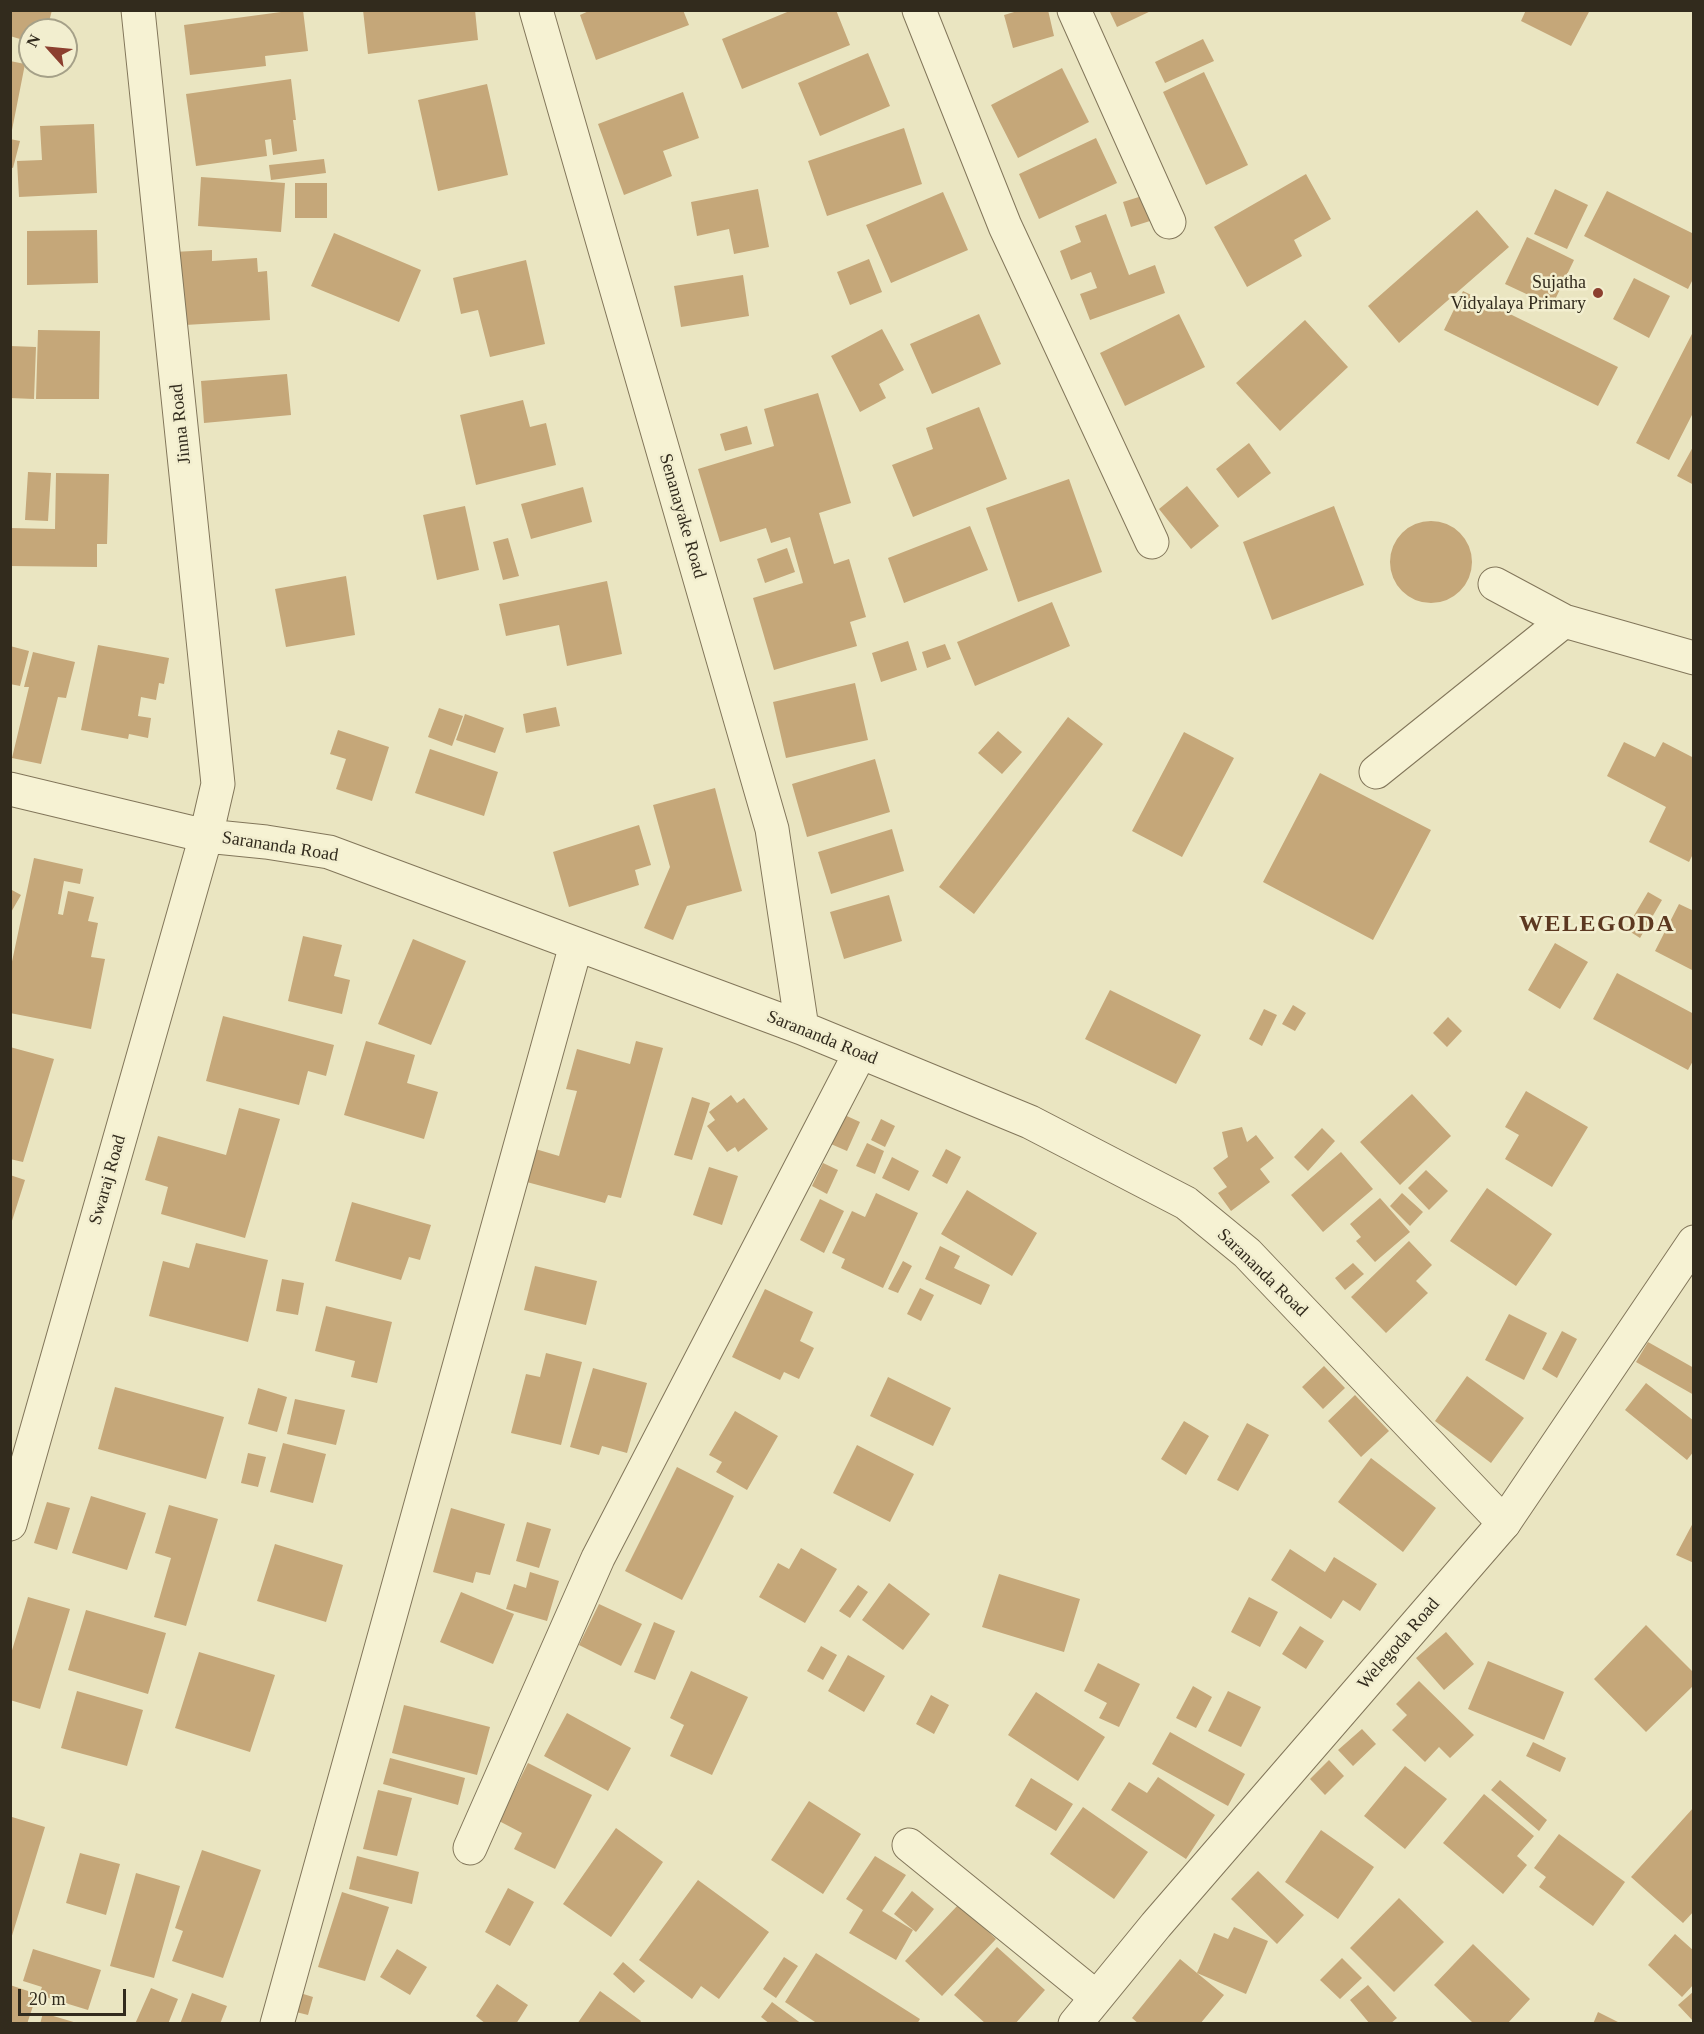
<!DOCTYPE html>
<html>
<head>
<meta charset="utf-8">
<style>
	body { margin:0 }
	#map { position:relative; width:1704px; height:2034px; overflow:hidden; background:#eae5c1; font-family:Georgia,serif }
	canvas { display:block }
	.frame { position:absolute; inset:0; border:12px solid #322b1d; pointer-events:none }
	.north { position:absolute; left:18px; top:18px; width:60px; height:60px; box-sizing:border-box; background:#f2eecf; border:2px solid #a5a088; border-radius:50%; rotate:297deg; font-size:16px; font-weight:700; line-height:24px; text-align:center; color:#322b1d }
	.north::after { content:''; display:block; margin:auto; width:21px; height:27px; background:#8c3f2f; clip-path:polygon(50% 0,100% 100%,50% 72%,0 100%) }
	.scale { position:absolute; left:18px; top:1989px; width:108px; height:27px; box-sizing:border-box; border:3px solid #322b1d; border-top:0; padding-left:8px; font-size:18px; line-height:21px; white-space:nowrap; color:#322b1d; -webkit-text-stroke:4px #f2eecf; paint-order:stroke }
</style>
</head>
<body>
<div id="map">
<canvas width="1704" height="2034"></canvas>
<div class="frame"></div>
<div class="north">N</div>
<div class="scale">20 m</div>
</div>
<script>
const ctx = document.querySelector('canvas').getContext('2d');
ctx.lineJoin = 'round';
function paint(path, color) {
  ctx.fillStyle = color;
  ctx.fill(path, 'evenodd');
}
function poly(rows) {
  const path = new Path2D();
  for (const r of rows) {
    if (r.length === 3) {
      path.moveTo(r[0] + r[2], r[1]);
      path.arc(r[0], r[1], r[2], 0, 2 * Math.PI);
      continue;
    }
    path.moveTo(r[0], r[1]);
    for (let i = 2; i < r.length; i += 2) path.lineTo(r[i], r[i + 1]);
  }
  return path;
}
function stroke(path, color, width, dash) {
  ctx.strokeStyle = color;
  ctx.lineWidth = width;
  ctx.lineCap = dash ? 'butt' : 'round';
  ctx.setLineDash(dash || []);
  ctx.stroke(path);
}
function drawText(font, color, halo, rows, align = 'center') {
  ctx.font = font + ' Georgia,serif';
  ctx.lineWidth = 5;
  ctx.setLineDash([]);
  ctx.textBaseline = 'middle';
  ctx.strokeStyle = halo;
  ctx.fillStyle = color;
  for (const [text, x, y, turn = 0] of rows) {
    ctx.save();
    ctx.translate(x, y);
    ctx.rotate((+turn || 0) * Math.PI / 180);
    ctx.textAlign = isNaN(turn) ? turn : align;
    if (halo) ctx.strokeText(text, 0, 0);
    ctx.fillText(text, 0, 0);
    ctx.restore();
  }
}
paint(poly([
	[10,10,52,10,47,30,30,30,30,42,10,36],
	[296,10,303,10,308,51,265,56,266,66,190,75,184,25],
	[363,10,475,10,478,40,368,54],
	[591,10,683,10,689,25,596,60,580,15],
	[792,10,836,10,850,45,742,89,722,39],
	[1021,10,1048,10,1054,36,1013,48,1004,15],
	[1109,10,1153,10,1117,27],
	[1526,10,1590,10,1571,46,1521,21],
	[1203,39,1214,61,1165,83,1155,62],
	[868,53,890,106,820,136,798,83],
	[10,61,25,64,12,130,10,130],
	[1062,68,1089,122,1018,158,991,105],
	[1204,72,1248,165,1206,185,1163,92],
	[291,79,296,120,293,120,297,151,273,155,271,139,265,140,267,156,196,166,186,94],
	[487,84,508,175,438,191,418,100],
	[683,92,699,138,663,151,672,176,624,195,598,124],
	[94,124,97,193,19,197,17,161,42,160,40,126],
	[904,128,922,184,827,216,808,161],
	[1096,138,1117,183,1039,219,1019,174],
	[10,139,20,141,13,168,10,167],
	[324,159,326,173,271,180,269,165],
	[1306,174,1331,219,1294,240,1302,256,1247,287,1214,227],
	[201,177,285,183,281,232,198,226],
	[295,183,327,183,327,218,295,218],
	[758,189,769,247,734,254,729,229,697,236,691,202],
	[1555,189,1588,205,1567,249,1534,234],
	[1607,191,1694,234,1694,277,1688,289,1584,236],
	[943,192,968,250,891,283,866,225],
	[1142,196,1150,221,1131,227,1123,202],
	[1477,210,1509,247,1399,343,1368,306],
	[1106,214,1129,275,1155,265,1165,293,1090,320,1080,294,1097,288,1091,272,1071,280,1060,251,1081,242,1075,226],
	[97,230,98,283,27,285,27,231],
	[334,233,421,270,399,322,311,286],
	[1527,237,1574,260,1552,306,1505,284],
	[212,250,212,261,257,258,258,272,267,271,270,320,185,325,173,252],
	[869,259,882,292,850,305,837,272],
	[526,260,545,344,490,357,478,310,461,314,453,278],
	[743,275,749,316,681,327,674,286],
	[1634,278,1670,296,1649,338,1613,319],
	[1463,291,1618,367,1598,406,1444,330],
	[979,314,1001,364,932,394,910,344],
	[1179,314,1205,367,1125,406,1100,353],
	[1305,320,1348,367,1280,431,1236,383],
	[882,329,904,370,879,384,886,398,860,412,831,356],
	[38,330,100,331,99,399,36,399],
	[1694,330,1694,411,1669,460,1636,443],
	[10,346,36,347,34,399,10,398],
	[287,374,291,415,204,423,201,381],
	[818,393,851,503,819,513,834,564,849,559,866,617,850,622,857,646,774,670,753,598,803,583,790,537,771,543,766,528,720,542,698,469,774,446,764,409],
	[523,400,530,427,546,423,556,465,476,485,460,415],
	[979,407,1007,479,913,517,892,465,933,449,926,428],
	[747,426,752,444,725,451,720,434],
	[1249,443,1271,473,1238,498,1216,469],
	[1694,445,1694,485,1677,476],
	[28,472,51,473,48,521,25,520],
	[56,473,109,474,107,544,97,544,97,567,10,566,10,528,55,529],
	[1069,479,1102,572,1018,602,986,508],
	[1187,486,1219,526,1191,549,1159,509],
	[583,487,592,522,531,539,521,504],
	[465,506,479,570,437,580,423,515],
	[1334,506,1364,585,1272,620,1243,542],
	[1431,562,41],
	[970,526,988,570,904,603,888,558],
	[508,538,519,576,503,580,493,542],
	[787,548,795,572,765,583,757,559],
	[346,576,355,635,286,647,275,589],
	[607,581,622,654,567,666,559,625,506,636,499,604],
	[1052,602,1070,646,975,686,957,642],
	[908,641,917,670,881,682,872,653],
	[945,644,951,659,927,668,922,652],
	[98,645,169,658,164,684,159,683,156,700,141,697,138,716,151,718,148,738,129,734,128,739,81,730],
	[10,646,29,651,20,686,10,684],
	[33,652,75,662,66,698,58,697,41,764,12,758,29,687,24,687],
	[855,683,868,740,786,758,773,702],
	[556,707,560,726,526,733,523,714],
	[439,708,463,716,452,746,428,737],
	[465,714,504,728,495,753,456,740],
	[1068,717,1103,744,974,914,939,887],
	[338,730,389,747,372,801,336,789,346,759,330,754],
	[998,731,1022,752,1002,774,978,753],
	[1184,732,1234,758,1182,857,1132,831],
	[1624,742,1655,757,1663,742,1694,758,1694,852,1689,862,1649,842,1666,807,1607,776],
	[430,749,498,772,484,816,415,793],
	[875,759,890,812,807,837,792,784],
	[1320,773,1431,830,1373,940,1263,882],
	[715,788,742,891,687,906,673,940,644,928,670,867,653,805],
	[639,825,651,865,635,870,639,885,569,907,553,852],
	[892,829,904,871,831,894,818,852],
	[34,858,83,869,80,884,64,881,58,914,63,915,68,891,94,897,88,921,98,923,91,957,105,959,91,1029,10,1013,10,971],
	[10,889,21,895,10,914],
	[1648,892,1662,900,1640,938,1626,929],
	[889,895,902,941,844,959,830,912],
	[1679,904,1694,911,1694,971,1655,951],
	[303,936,342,945,334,976,350,980,342,1014,288,1001],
	[413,939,466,961,431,1045,378,1024],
	[1555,943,1588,962,1560,1009,1528,990],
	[1617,973,1694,1014,1694,1059,1688,1070,1593,1019],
	[1110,990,1201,1035,1176,1084,1085,1039],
	[1293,1005,1306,1013,1295,1031,1282,1024],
	[1264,1009,1277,1015,1262,1046,1249,1039],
	[223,1016,334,1045,326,1076,308,1071,299,1105,206,1081],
	[1448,1017,1462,1031,1447,1047,1433,1033],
	[366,1041,415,1055,407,1083,438,1092,424,1139,344,1115],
	[636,1041,663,1048,621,1198,608,1195,605,1203,523,1181,532,1148,559,1156,577,1091,566,1089,577,1049,630,1064],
	[10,1047,54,1059,23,1162,10,1159],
	[1526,1091,1588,1127,1552,1187,1505,1159,1519,1135,1505,1127],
	[1412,1094,1451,1136,1400,1185,1360,1142],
	[731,1095,737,1103,744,1098,768,1129,738,1152,735,1147,727,1152,707,1126,715,1120,709,1112],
	[692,1097,710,1103,692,1160,674,1155],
	[239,1108,280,1119,245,1238,161,1214,168,1187,145,1180,158,1136,226,1155],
	[838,1112,860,1122,847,1151,824,1141],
	[881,1119,895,1126,885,1147,871,1140],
	[1242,1127,1247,1142,1256,1135,1274,1158,1260,1169,1270,1182,1231,1211,1218,1193,1227,1187,1213,1168,1228,1157,1222,1132],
	[1322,1128,1335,1141,1308,1171,1294,1157],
	[867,1143,884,1151,875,1174,856,1166],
	[946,1149,961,1157,947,1184,932,1176],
	[1341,1152,1373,1189,1323,1232,1291,1195],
	[892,1157,919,1171,909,1191,882,1178],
	[823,1163,838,1170,827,1194,812,1186],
	[709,1167,738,1176,722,1225,693,1215],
	[1426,1170,1448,1191,1429,1210,1408,1188],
	[10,1175,25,1180,11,1224,10,1224],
	[1487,1188,1552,1234,1516,1286,1450,1241],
	[967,1190,1037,1233,1012,1276,941,1234],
	[876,1193,918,1213,883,1288,841,1268,845,1259,832,1253,852,1211,865,1217],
	[1402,1193,1423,1212,1410,1226,1390,1206],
	[1380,1198,1410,1232,1375,1262,1356,1241,1361,1237,1350,1224],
	[820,1199,844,1211,824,1253,800,1240],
	[352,1202,431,1225,420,1260,409,1257,401,1280,335,1261],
	[1409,1241,1432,1265,1416,1281,1428,1293,1386,1333,1351,1297],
	[196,1243,268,1260,248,1342,149,1316,163,1261,189,1268],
	[940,1246,960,1256,954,1268,990,1285,981,1305,925,1279],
	[903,1261,912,1266,898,1293,888,1289],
	[1353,1263,1364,1274,1345,1290,1335,1278],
	[535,1266,597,1281,586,1325,524,1310],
	[282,1279,304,1283,298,1315,276,1311],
	[920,1288,934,1295,921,1321,907,1314],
	[765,1289,813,1312,800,1341,814,1348,799,1379,784,1372,780,1380,732,1357],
	[326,1306,392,1322,377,1383,351,1377,355,1361,315,1351],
	[1509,1314,1547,1333,1524,1380,1485,1360],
	[1562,1331,1577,1339,1557,1378,1542,1369],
	[1648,1342,1694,1368,1694,1395,1636,1362],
	[546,1353,582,1362,561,1445,511,1433,526,1374,540,1377],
	[1324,1366,1345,1388,1323,1409,1302,1387],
	[593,1368,647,1383,627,1453,602,1446,599,1455,570,1447],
	[1467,1376,1524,1418,1491,1463,1435,1421],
	[888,1377,951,1408,933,1446,870,1416],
	[1646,1383,1694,1421,1694,1451,1687,1460,1625,1410],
	[115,1387,224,1417,206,1479,98,1449],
	[258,1388,287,1397,277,1432,248,1424],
	[1355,1395,1389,1431,1361,1457,1328,1421],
	[295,1399,345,1410,336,1445,287,1434],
	[735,1411,778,1436,747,1490,716,1472,722,1462,709,1455],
	[1184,1421,1209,1436,1186,1475,1161,1459],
	[1247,1423,1269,1435,1238,1491,1217,1480],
	[283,1443,326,1454,313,1503,270,1492],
	[857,1445,914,1474,890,1522,833,1493],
	[248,1453,266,1457,258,1487,241,1483],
	[1371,1458,1436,1508,1403,1552,1338,1502],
	[677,1467,734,1496,682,1600,625,1571],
	[91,1496,146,1513,127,1570,72,1553],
	[47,1502,70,1508,57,1550,34,1543],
	[169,1505,218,1519,186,1626,154,1617,171,1558,155,1553],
	[451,1508,505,1524,490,1575,476,1572,473,1583,433,1572],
	[1694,1521,1694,1563,1676,1555],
	[527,1522,551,1529,539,1568,516,1561],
	[275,1544,343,1565,326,1622,257,1601],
	[801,1548,837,1569,805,1623,759,1597,778,1563,789,1569],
	[1290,1549,1325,1572,1334,1557,1377,1584,1360,1611,1343,1600,1331,1619,1271,1580],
	[530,1572,559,1581,547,1621,506,1609,514,1584,526,1588],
	[999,1574,1080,1599,1064,1652,982,1627],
	[889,1583,930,1614,903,1650,862,1620],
	[858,1585,868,1592,850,1618,839,1611],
	[461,1592,514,1614,493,1664,440,1642],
	[28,1597,70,1609,40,1709,10,1700,10,1657],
	[1249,1597,1278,1612,1260,1647,1231,1632],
	[599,1604,642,1624,621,1666,579,1645],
	[86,1610,166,1633,148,1694,68,1670],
	[654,1622,675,1631,655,1680,634,1672],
	[1646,1625,1694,1673,1694,1685,1646,1732,1594,1679],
	[1300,1626,1324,1641,1306,1669,1282,1654],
	[1446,1632,1474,1664,1444,1690,1416,1658],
	[821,1646,837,1655,823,1680,807,1671],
	[199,1652,275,1675,250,1752,175,1728],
	[848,1655,885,1676,864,1712,828,1691],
	[1488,1661,1564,1692,1544,1740,1468,1709],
	[1098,1663,1140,1684,1119,1727,1099,1718,1107,1703,1084,1691],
	[691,1671,748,1697,712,1775,670,1756,684,1725,670,1718],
	[1419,1681,1474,1735,1450,1758,1439,1747,1425,1762,1392,1730,1407,1715,1396,1704],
	[1193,1686,1212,1697,1196,1728,1176,1718],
	[77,1691,143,1710,127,1766,61,1748],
	[1228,1691,1261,1707,1241,1747,1208,1731],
	[1036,1692,1105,1737,1078,1781,1008,1735],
	[931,1695,949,1705,934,1734,916,1724],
	[404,1705,490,1727,477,1775,392,1753],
	[567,1713,631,1748,608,1791,544,1756],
	[1362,1729,1376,1744,1353,1766,1338,1750],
	[1170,1732,1245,1774,1228,1806,1152,1764],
	[1533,1742,1566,1758,1560,1772,1526,1756],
	[390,1758,465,1778,458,1805,383,1784],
	[1329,1760,1344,1776,1325,1795,1310,1779],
	[528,1763,592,1795,555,1869,514,1849,522,1833,499,1821],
	[1405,1766,1447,1799,1405,1849,1364,1816],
	[1158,1777,1215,1815,1186,1859,1111,1810,1129,1782,1147,1793],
	[1031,1778,1073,1804,1056,1831,1015,1806],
	[1500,1780,1547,1820,1539,1831,1491,1790],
	[378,1790,412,1798,397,1856,363,1849],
	[1484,1794,1534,1836,1517,1856,1527,1865,1503,1894,1443,1843],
	[809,1801,861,1834,823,1894,771,1860],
	[1083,1807,1148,1852,1114,1899,1050,1854],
	[1694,1807,1694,1911,1683,1923,1631,1877],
	[12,1817,45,1827,11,1939,10,1823],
	[616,1828,663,1862,611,1937,563,1904],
	[1321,1830,1374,1867,1338,1919,1285,1882],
	[1559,1834,1625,1882,1593,1926,1539,1887,1546,1877,1534,1868],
	[202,1850,261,1870,223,1978,172,1961,183,1931,175,1928],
	[80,1853,120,1864,106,1915,66,1903],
	[357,1856,419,1872,412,1904,349,1889],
	[875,1856,906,1875,882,1911,913,1930,896,1960,849,1933,863,1910,846,1899],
	[1258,1871,1304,1915,1277,1944,1231,1899],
	[136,1873,180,1886,154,1978,110,1966],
	[698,1880,769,1932,719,1999,701,1986,692,1999,639,1960],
	[508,1888,534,1902,510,1946,485,1932],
	[912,1891,934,1909,916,1932,894,1914],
	[342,1892,389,1907,365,1981,318,1967],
	[1399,1898,1444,1942,1394,1992,1350,1948],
	[959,1904,996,1939,942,1996,905,1961],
	[1234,1927,1268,1941,1246,1994,1197,1973,1224,1995,1200,2024,1139,2024,1132,2018,1180,1959,1197,1973,1214,1933,1228,1939],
	[1675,1934,1694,1951,1694,1984,1682,1997,1648,1965],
	[1473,1944,1530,1999,1507,2024,1474,2024,1434,1985],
	[997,1947,1045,1990,1015,2024,986,2024,954,1995],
	[33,1949,101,1970,88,2010,39,1995,42,1987,23,1981],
	[397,1949,427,1967,410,1995,380,1977],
	[816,1953,920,2019,917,2024,818,2024,785,2002],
	[784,1957,798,1966,776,1998,763,1989],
	[1342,1958,1362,1978,1340,1999,1320,1980],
	[623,1962,645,1981,634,1993,613,1974],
	[497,1984,528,2005,516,2024,486,2024,476,2016],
	[10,1985,37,1994,27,2024,10,2024],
	[1368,1985,1397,2018,1390,2024,1370,2024,1350,2000],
	[151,1988,178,1999,168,2024,135,2024],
	[600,1991,641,2021,639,2024,577,2024],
	[1694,1991,1694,2022,1678,2005],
	[297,1992,313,1997,308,2015,292,2011],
	[192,1993,227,2006,220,2024,180,2024],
	[772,2002,802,2024,770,2024,761,2017],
	[1598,2012,1622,2024,1593,2024],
	[43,2013,77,2023,77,2024,40,2024]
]), '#c5a779');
const minor = poly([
	[536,10,772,829,802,1028],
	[919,10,1005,226,1152,542],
	[1074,10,1169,222],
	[1495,584,1564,621,1694,658],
	[1376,772,1564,621],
	[10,789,206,836,266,842,329,852,802,1028,1030,1122,1186,1203,1247,1253,1504,1523],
	[10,1524,206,836,218,784,138,10],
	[909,1845,1096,1997],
	[470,1848,598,1558,860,1053],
	[277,2024,576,945]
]);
const tertiary = poly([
	[1075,2024,1156,1925,1504,1523,1694,1242]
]);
stroke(minor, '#82765a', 35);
stroke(tertiary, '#82765a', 35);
stroke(minor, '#f6f2d3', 33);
stroke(tertiary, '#f6f2d3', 33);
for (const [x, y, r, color] of [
	[1598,293,6,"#8c3f2f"]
]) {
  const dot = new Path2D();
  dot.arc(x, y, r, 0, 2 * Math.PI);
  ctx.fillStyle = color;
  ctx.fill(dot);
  stroke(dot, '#f2eecf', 2);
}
drawText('18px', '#322b1d', '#f2eecf', [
	["Sujatha",1586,283],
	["Vidyalaya Primary",1586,304]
], 'right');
drawText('18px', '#322b1d', '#f2eecf', [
	["Jinna Road",181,424,-96],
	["Senanayake Road",682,516,74],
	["Sarananda Road",280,847,9],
	["Sarananda Road",822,1038,22],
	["Swaraj Road",108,1180,-74],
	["Sarananda Road",1262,1273,44],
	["Welegoda Road",1399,1644,-49]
]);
ctx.letterSpacing = '1.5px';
drawText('bold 24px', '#5c3820', '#f2eecf', [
	["WELEGODA",1597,925]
]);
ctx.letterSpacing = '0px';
</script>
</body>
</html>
